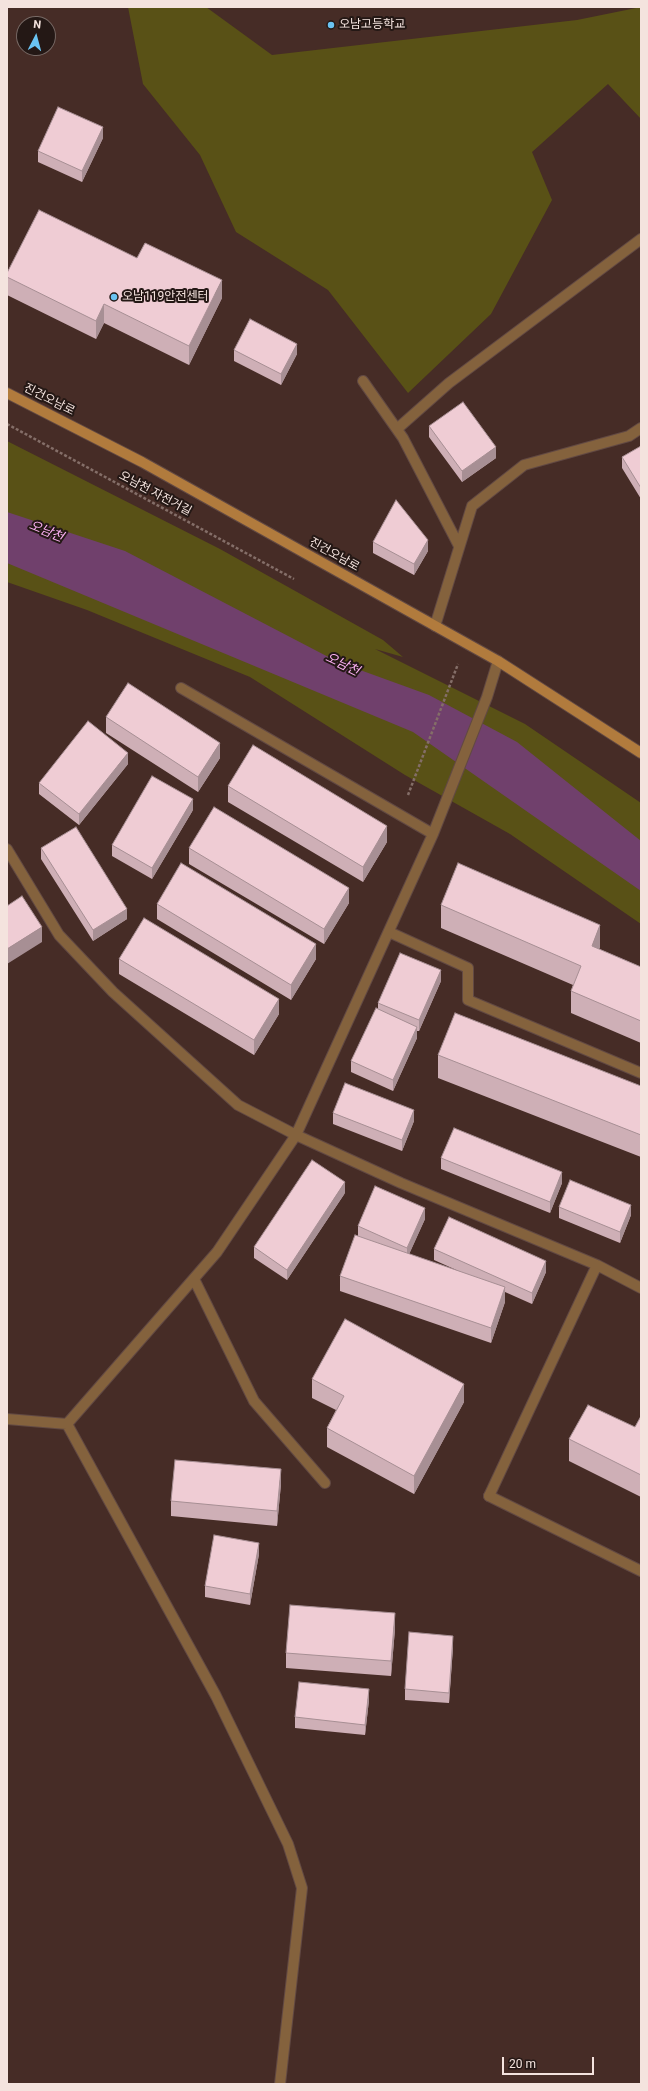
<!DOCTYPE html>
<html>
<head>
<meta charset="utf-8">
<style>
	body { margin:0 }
	#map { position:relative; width:648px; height:2091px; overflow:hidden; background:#462c26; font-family:Roboto,sans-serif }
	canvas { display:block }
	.frame { position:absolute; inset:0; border:8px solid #f4e3de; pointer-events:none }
	.north { position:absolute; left:16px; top:16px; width:40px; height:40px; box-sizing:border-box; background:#241815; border:1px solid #776965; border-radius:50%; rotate:6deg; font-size:11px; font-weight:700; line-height:16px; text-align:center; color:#f4e3de }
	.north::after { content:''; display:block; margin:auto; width:14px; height:18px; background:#6ac3f2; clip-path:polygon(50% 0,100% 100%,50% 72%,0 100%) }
	.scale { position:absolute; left:502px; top:2057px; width:92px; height:18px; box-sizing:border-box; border:2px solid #f4e3de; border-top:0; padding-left:5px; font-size:12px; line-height:14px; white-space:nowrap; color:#f4e3de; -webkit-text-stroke:3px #241815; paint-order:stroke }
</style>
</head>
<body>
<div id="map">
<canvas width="648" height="2091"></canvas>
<div class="frame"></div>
<div class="north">N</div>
<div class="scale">20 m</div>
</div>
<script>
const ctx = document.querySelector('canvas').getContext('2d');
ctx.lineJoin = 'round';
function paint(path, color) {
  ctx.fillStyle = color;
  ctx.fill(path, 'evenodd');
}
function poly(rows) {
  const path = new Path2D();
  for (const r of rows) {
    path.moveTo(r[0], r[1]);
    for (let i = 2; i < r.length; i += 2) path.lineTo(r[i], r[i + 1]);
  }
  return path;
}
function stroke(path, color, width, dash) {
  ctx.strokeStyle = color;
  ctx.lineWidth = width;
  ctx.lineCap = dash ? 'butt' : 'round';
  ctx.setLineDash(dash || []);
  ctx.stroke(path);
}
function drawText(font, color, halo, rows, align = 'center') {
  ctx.font = font + ' Roboto,"Noto Sans KR",sans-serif';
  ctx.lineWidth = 4;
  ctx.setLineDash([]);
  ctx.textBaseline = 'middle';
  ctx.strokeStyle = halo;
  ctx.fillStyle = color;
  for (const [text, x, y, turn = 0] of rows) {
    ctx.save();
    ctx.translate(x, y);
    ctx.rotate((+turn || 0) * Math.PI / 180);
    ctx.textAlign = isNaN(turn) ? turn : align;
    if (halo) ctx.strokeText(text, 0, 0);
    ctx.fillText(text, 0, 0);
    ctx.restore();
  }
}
paint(poly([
	[128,7,206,7,272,55,577,20,641,7,641,119,608,84,532,152,552,200,491,314,408,393,328,290,236,232,200,155,143,84],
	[7,441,220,549,383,640,403,657,375,649,525,724,641,803,641,924,510,834,405,775,250,677,87,610,7,582]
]), '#595116');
paint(poly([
	[7,512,125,551,338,662,429,695,517,742,641,841,641,891,413,732,7,563]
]), '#70406c');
const lane = poly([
	[363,381,403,438,459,546],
	[397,429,449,383,641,239],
	[435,626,472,506,524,465,629,436,641,428],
	[489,1496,641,1571]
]);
const street = poly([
	[181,688,433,834],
	[7,849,59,935,113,992,238,1105,296,1135,401,1183,597,1265,641,1288],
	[389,932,468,968,468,1000,641,1073],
	[194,1279,254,1401,325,1483],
	[7,1419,67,1424],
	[67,1424,217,1252,296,1135,433,834,487,697,498,661],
	[67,1424,216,1696,288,1844,302,1888,280,2084],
	[489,1496,597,1265]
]);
const secondary = poly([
	[7,393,142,462,498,661,641,753]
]);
stroke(lane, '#624943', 12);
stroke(street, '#624943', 12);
stroke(secondary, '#624943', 12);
stroke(poly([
	[7,424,294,579],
	[408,795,458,664]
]), '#846e68', 2.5, [3, 2]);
stroke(lane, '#84623d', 10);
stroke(street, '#84623d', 10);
stroke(secondary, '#b17b3d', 10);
paint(poly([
	[103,138,82,182,38,162,38,151],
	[137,258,222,298,189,365,104,323,96,339,7,295,7,273],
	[234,350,297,354,281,385,234,361],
	[429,426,496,458,462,482,429,437],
	[641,446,641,499,622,468,622,457],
	[373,542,428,551,414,575,373,553],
	[106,717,220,758,198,792,106,733],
	[128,764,79,825,39,794,39,783],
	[228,786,387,842,363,882,228,802],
	[193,810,152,879,112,856,112,845],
	[41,848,127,919,93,941,41,859],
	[189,848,349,903,324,944,189,864],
	[157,904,316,959,291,1000,157,919],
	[441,905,600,947,599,949,641,967,641,1043,571,1013,571,991,573,985,441,928],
	[119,959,279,1014,254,1055,119,974],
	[441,981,419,1031,417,1031,417,1038,393,1091,351,1072,351,1061,378,1009,378,1003],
	[438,1055,641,1086,641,1157,438,1078],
	[333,1113,414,1121,402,1151,333,1124],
	[441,1158,562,1183,550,1213,441,1169],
	[345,1193,287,1280,254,1258,254,1247],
	[559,1207,631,1215,620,1243,559,1218],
	[425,1219,409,1254,463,1273,434,1260,434,1249,546,1272,532,1304,505,1292,505,1302,491,1343,340,1291,340,1276,358,1236,358,1226],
	[312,1379,464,1402,414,1494,327,1447,327,1428,336,1410,312,1398],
	[641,1416,641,1497,569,1461,569,1439,635,1427],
	[281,1484,277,1526,171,1516,171,1501],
	[259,1554,250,1605,205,1597,205,1586],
	[395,1629,391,1676,286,1668,286,1653],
	[453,1647,449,1703,405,1700,405,1689],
	[369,1700,365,1735,295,1728,295,1717]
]), '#ceafb6');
paint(poly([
	[103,127,103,138,82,182,82,171],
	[222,280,222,298,189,365,189,346],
	[104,304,104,323,96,339,96,321],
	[297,344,297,354,281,385,281,374],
	[496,447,496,458,462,482,462,471],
	[428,540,428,551,414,575,414,564],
	[220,743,220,758,198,792,198,777],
	[128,753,128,764,79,825,79,814],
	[193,799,193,810,152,879,152,868],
	[387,826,387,842,363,882,363,867],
	[349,888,349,903,324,944,324,929],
	[127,909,127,919,93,941,93,930],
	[600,925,600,947,592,968,592,946],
	[42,927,42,942,7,964,7,949],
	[316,944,316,959,291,1000,291,985],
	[441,970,441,981,419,1031,419,1020],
	[279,999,279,1014,254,1055,254,1040],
	[417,1027,417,1038,393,1091,393,1080],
	[414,1110,414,1121,402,1151,402,1140],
	[562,1172,562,1183,550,1213,550,1202],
	[345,1182,345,1193,287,1280,287,1270],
	[631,1205,631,1215,620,1243,620,1232],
	[425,1208,425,1219,407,1259,407,1248],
	[546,1261,546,1272,532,1304,532,1293],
	[505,1287,505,1302,491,1343,491,1328],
	[464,1384,464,1402,414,1494,414,1476],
	[281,1469,281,1484,277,1526,277,1511],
	[259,1543,259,1554,250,1605,250,1594],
	[395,1613,395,1629,391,1676,391,1661],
	[453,1636,453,1647,449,1703,449,1693],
	[369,1689,369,1700,365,1735,365,1725]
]), '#a78f94');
const building = poly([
	[58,107,103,127,82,171,38,151,58,107],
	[39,210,137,258,145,243,222,280,189,346,104,304,96,321,7,277,7,273,39,210],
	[250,319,297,344,281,374,234,350,250,319],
	[463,402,496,447,462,471,429,426,463,402],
	[641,446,641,488,622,457,641,446],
	[396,500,428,540,414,564,373,542,396,500],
	[128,683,220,743,198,777,106,717,128,683],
	[88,721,128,753,79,814,39,783,88,721],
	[253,745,387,826,363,867,228,786,253,745],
	[152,776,193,799,152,868,112,845,152,776],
	[214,807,349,888,324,929,189,848,214,807],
	[76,827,127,909,93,930,41,848,76,827],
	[181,863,316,944,291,985,157,904,181,863],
	[458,863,600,925,592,946,641,967,641,1021,571,991,581,966,441,905,458,863],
	[22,896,42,927,7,949,7,906,22,896],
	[144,918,279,999,254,1040,119,959,144,918],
	[400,953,441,970,419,1020,378,1003,400,953],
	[376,1008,417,1027,393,1080,351,1061,376,1008],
	[455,1013,641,1086,641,1135,438,1055,455,1013],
	[345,1083,414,1110,402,1140,333,1113,345,1083],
	[454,1128,562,1172,550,1202,441,1158,454,1128],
	[312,1160,345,1182,287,1270,254,1247,312,1160],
	[570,1180,631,1205,620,1232,559,1207,570,1180],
	[375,1186,425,1208,407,1248,358,1226,375,1186],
	[449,1217,546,1261,532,1293,434,1249,449,1217],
	[355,1235,505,1287,491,1328,340,1276,355,1235],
	[345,1319,464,1384,414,1476,327,1428,344,1396,312,1379,345,1319],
	[588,1405,635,1427,641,1416,641,1475,569,1439,588,1405],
	[175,1460,281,1469,277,1511,171,1501,175,1460],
	[214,1535,259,1543,250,1594,205,1586,214,1535],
	[290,1605,395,1613,391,1661,286,1653,290,1605],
	[409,1632,453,1636,449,1693,405,1689,409,1632],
	[299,1682,369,1689,365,1725,295,1717,299,1682]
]);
paint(building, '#efccd4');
stroke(building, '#a78f94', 1);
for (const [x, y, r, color] of [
	[331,25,4,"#6ac3f2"],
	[114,297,4,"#6ac3f2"]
]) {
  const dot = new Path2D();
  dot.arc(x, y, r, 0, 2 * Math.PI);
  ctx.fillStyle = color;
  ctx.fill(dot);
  stroke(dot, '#241815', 1.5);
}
drawText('12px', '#f4e3de', '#241815', [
	["오남고등학교",339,25],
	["오남119안전센터",122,297]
], 'left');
drawText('12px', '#f4e3de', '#241815', [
	["진건오남로",49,400,27],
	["오남천 자전거길",155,494,28],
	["진건오남로",334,555,29]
]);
drawText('italic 13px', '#faaff1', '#241815', [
	["오남천",46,532,22],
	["오남천",342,665,26]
]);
</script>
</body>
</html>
